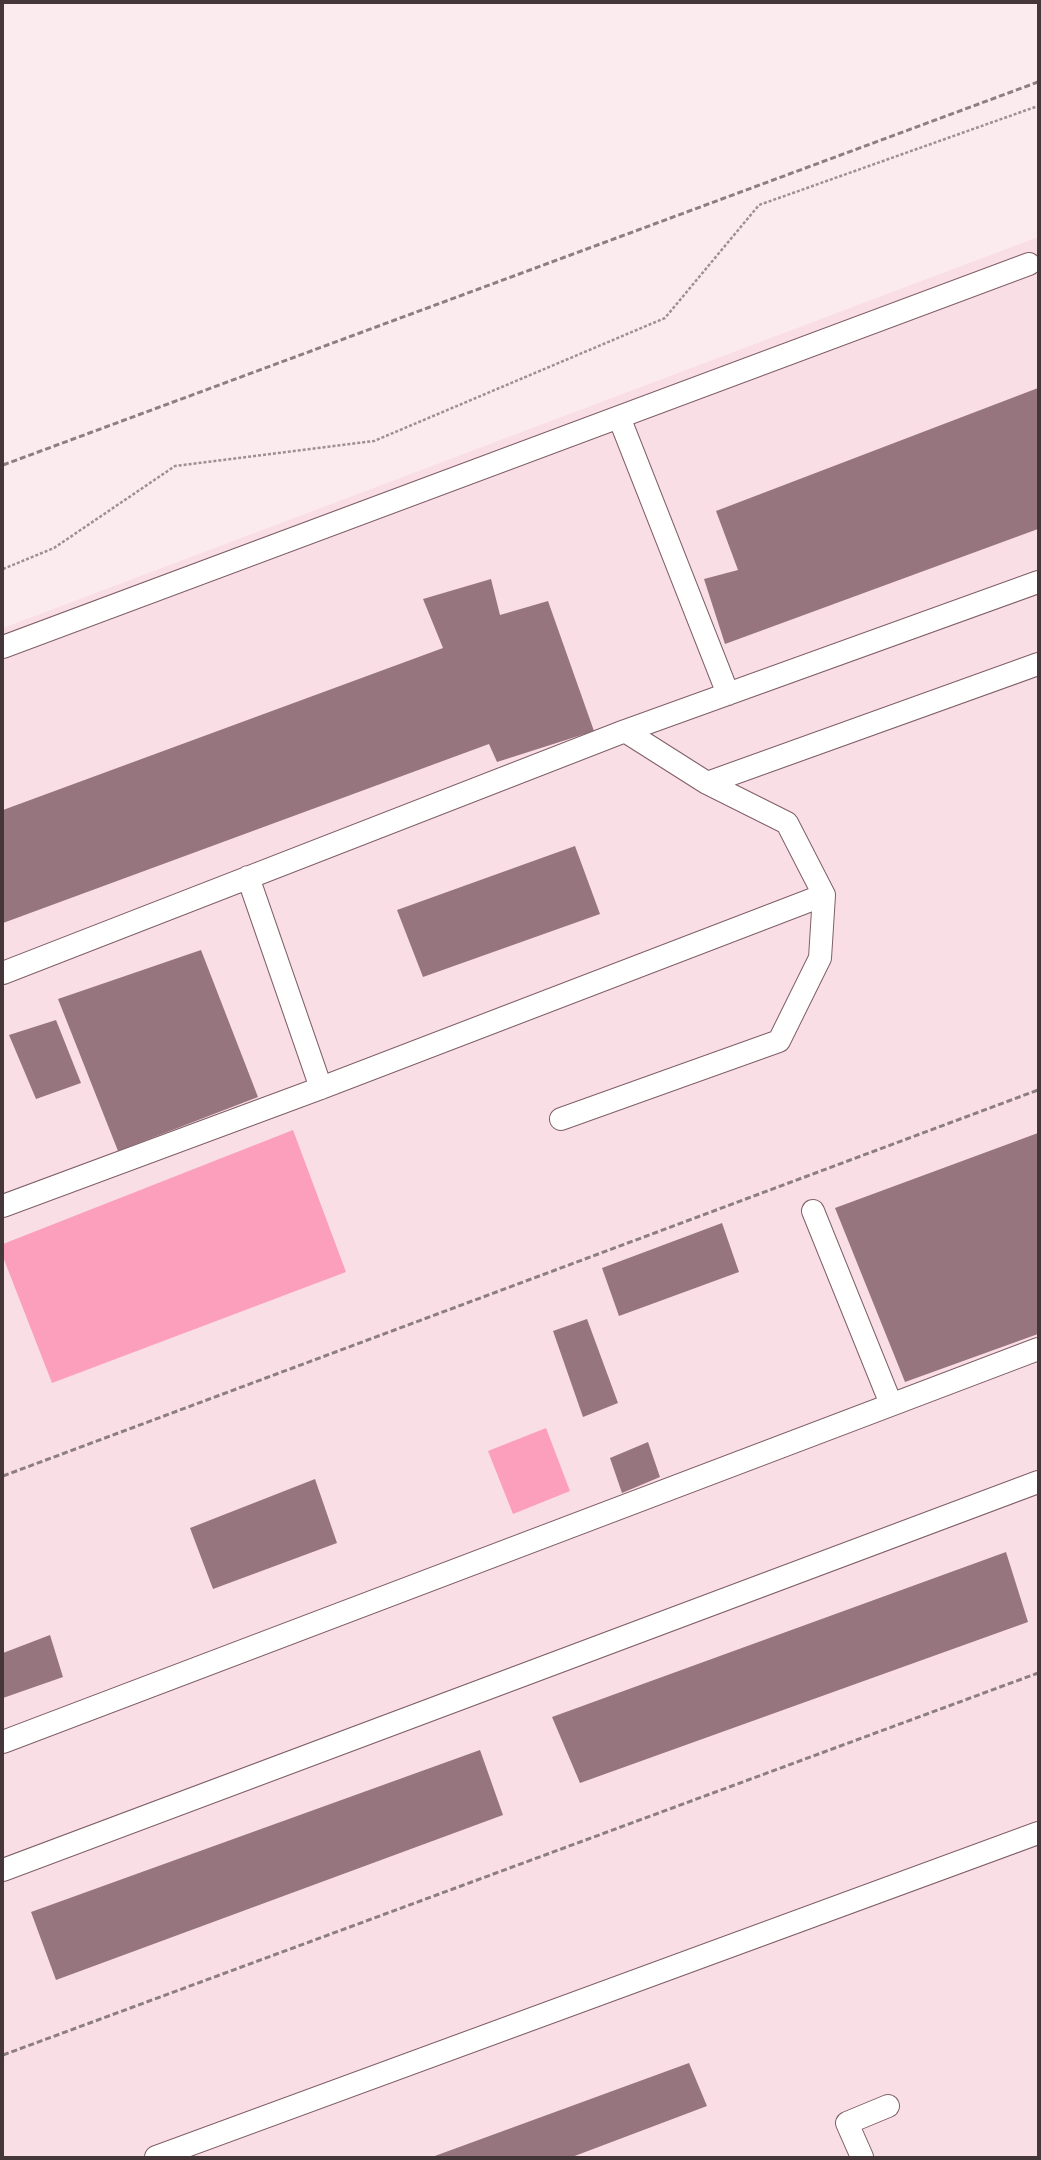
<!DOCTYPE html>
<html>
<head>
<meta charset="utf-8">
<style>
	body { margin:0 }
	#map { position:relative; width:1041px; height:2160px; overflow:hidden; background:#fbebef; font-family:Helvetica,sans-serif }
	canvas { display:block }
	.frame { position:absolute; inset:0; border:4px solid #45363a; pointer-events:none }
</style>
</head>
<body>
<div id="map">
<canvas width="1041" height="2160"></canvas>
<div class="frame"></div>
</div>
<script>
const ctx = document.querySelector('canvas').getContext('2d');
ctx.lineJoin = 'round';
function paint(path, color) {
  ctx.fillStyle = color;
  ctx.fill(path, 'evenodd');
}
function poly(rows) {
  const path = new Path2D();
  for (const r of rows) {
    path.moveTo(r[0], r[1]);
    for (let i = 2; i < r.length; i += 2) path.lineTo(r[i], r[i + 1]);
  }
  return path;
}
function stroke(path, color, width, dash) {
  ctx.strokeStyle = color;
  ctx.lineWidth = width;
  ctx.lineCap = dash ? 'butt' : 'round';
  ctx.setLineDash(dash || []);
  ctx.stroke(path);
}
paint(poly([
	[1038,237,1038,2157,3,2157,3,628]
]), '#fadee5');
paint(poly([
	[293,1130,346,1272,52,1383,3,1257,3,1244],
	[546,1428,570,1491,513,1514,488,1451]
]), '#fc9fbd');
paint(poly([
	[1038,388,1038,529,725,644,704,579,738,570,716,511],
	[491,579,500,615,548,601,594,731,497,762,489,744,3,923,3,810,443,648,423,599],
	[575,846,600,914,423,977,397,910],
	[201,950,258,1097,118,1151,58,999],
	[56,1020,81,1083,36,1099,9,1035],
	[1038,1133,1038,1334,905,1382,835,1208],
	[722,1223,739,1272,619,1316,602,1268],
	[587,1319,618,1403,583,1417,553,1331],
	[648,1442,660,1477,622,1493,610,1458],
	[315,1479,337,1543,213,1589,190,1528],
	[1006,1552,1028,1622,580,1783,552,1717],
	[50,1635,63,1677,3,1698,3,1653],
	[480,1750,503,1815,56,1980,31,1912],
	[689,2063,707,2106,572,2157,432,2157]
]), '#97757f');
const minor = poly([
	[619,417,1029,264],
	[3,647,619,417,728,694],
	[707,783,1038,664],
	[248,877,321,1088],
	[3,973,625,731,1038,582],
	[561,1119,779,1041,820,958,824,895],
	[3,1206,321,1088,824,895,787,823,707,783,625,731],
	[813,1211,891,1404],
	[3,1742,1038,1349],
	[3,1870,1038,1482],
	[156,2157,1038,1833],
	[862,2157,847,2123,888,2106]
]);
stroke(minor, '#7f5f68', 24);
stroke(poly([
	[3,569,54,548,175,466,374,441,665,318,759,205,1038,106]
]), '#9e8f93', 2.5, [3, 2]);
stroke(minor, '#fff', 22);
stroke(poly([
	[3,465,1038,82],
	[3,1476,1038,1090],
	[3,2055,1038,1673]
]), '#8d7e82', 3, [6, 3]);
</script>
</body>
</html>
